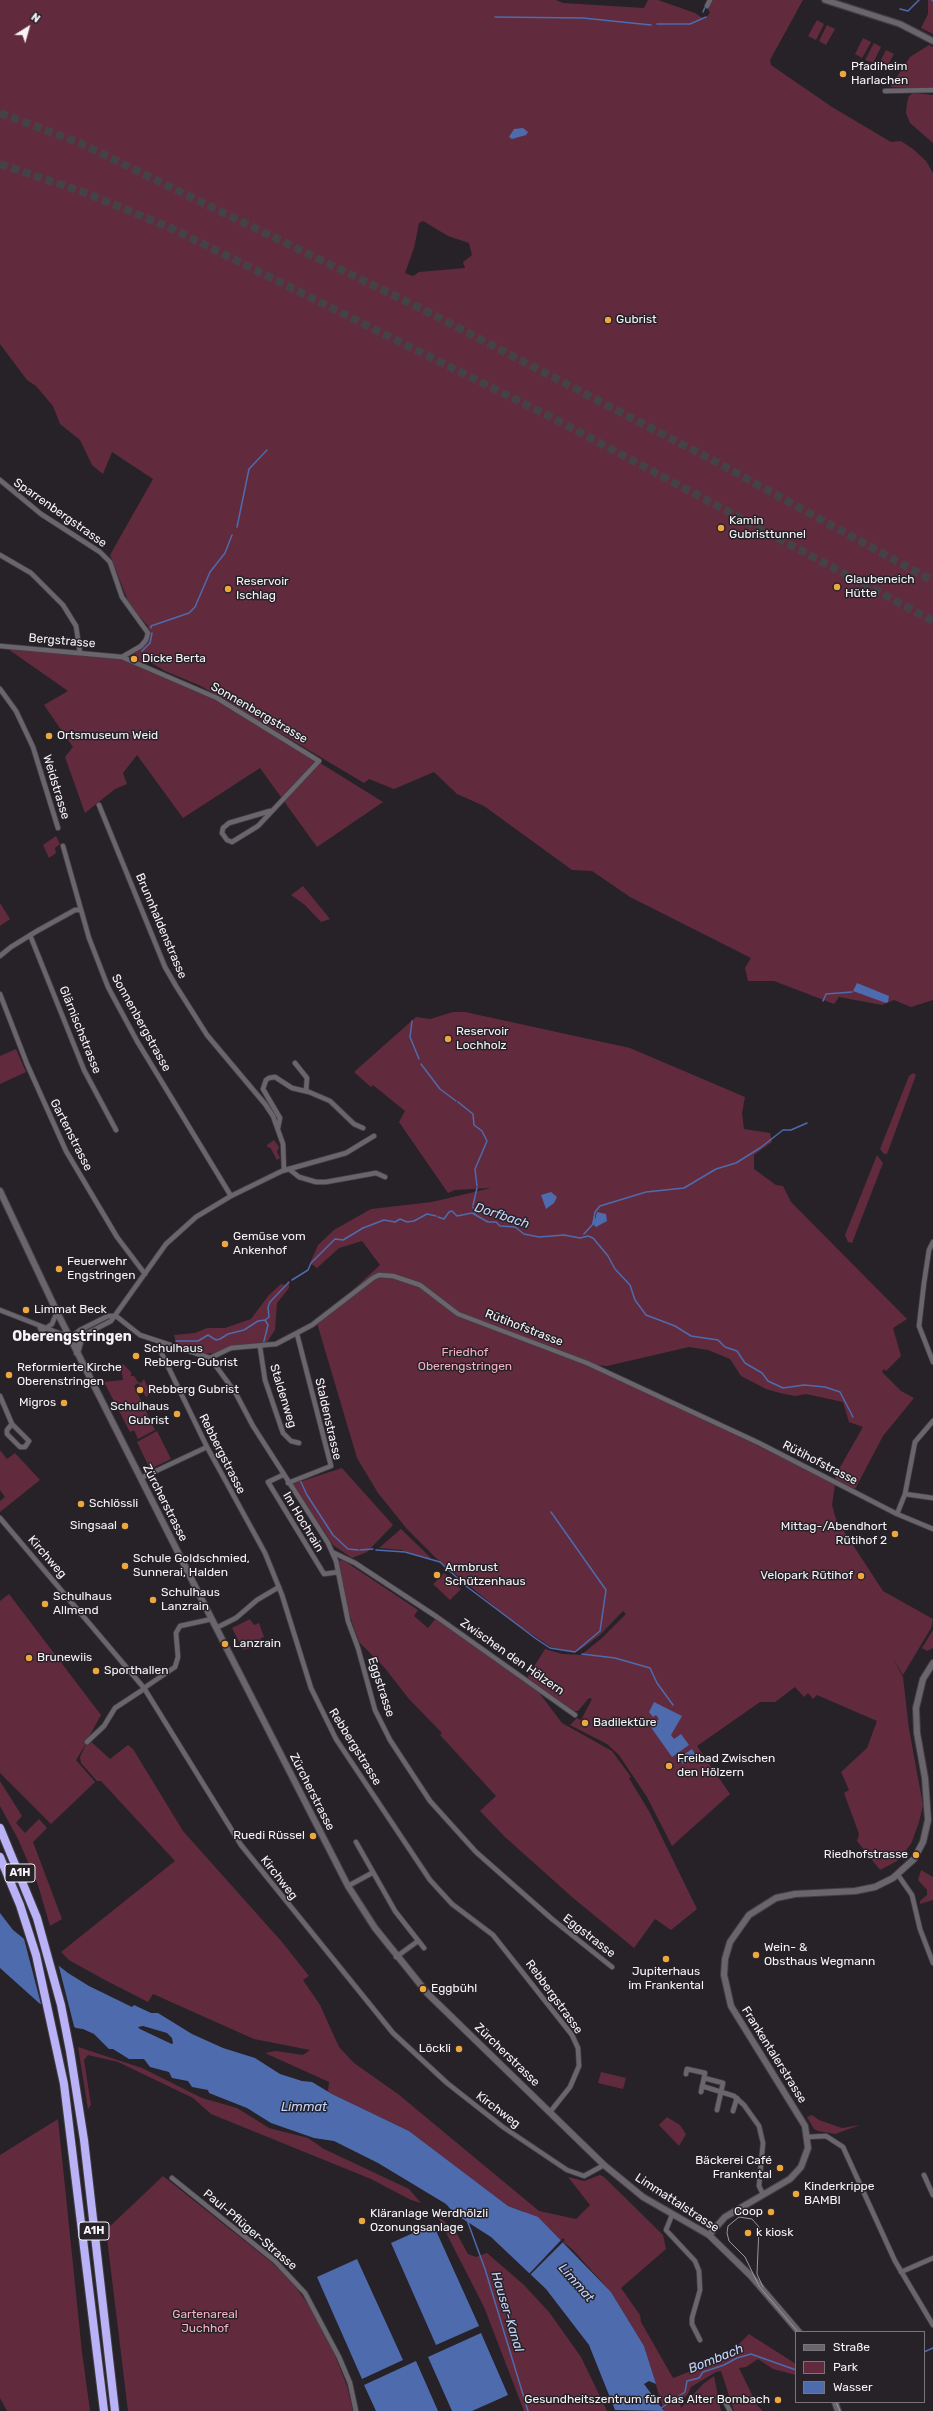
<!DOCTYPE html>
<html>
<head>
<meta charset="utf-8">
<style>
	body { margin:0 }
	#map { position:relative; width:933px; height:2411px; overflow:hidden; background:#262228; font-family:Rubik,sans-serif }
	canvas { display:block }
	.legend { position:absolute; left:795px; top:2331px; width:130px; height:72px; box-sizing:border-box; background:#262228; border:1px solid #79767b; margin:0; padding:5px 7px; list-style:none; font-size:12px; color:#f6f4f8 }
	.legend li { display:flex; align-items:center; gap:8px; height:20px }
	.legend b { width:20px; border:1px solid #79767b }
	.north { position:absolute; left:8px; top:8px; width:40px; height:40px; -webkit-text-stroke:3px #262228; paint-order:stroke; rotate:37deg; font-size:11px; font-weight:700; line-height:16px; text-align:center; color:#f6f4f8 }
	.north::after { content:''; display:block; margin:auto; width:14px; height:18px; background:#f6f4f8; clip-path:polygon(50% 0,100% 100%,50% 72%,0 100%) }
</style>
</head>
<body>
<div id="map">
<canvas width="933" height="2411"></canvas>
<ul class="legend">
<li><b style="height:5px;background:#6a656d"></b>Straße</li>
<li><b style="height:11px;background:#622b3d"></b>Park</li>
<li><b style="height:11px;background:#4e6bae"></b>Wasser</li>
</ul>
<div class="north">N</div>
</div>
<script>
const ctx = document.querySelector('canvas').getContext('2d');
ctx.lineJoin = 'round';
function paint(path, color) {
  ctx.fillStyle = color;
  ctx.fill(path, 'evenodd');
}
function poly(rows) {
  const path = new Path2D();
  for (const r of rows) {
    path.moveTo(r[0], r[1]);
    for (let i = 2; i < r.length; i += 2) path.lineTo(r[i], r[i + 1]);
  }
  return path;
}
function stroke(path, color, width, dash) {
  ctx.strokeStyle = color;
  ctx.lineWidth = width;
  ctx.lineCap = dash ? 'butt' : 'round';
  ctx.setLineDash(dash || []);
  ctx.stroke(path);
}
function drawText(font, color, halo, rows, align = 'center') {
  ctx.font = font + ' Rubik,sans-serif';
  ctx.lineWidth = 3;
  ctx.setLineDash([]);
  ctx.textBaseline = 'middle';
  ctx.strokeStyle = halo;
  ctx.fillStyle = color;
  for (const [text, x, y, turn = 0] of rows) {
    ctx.save();
    ctx.translate(x, y);
    ctx.rotate((+turn || 0) * Math.PI / 180);
    ctx.textAlign = isNaN(turn) ? turn : align;
    if (halo) ctx.strokeText(text, 0, 0);
    ctx.fillText(text, 0, 0);
    ctx.restore();
  }
}
paint(poly([
	[0,0,556,0,563,3,644,8,648,0,658,0,695,13,704,19,710,13,708,9,711,0,803,0,770,60,771,65,832,107,891,142,901,141,913,149,926,161,933,173,933,1000,911,1007,894,1000,882,1005,839,997,834,1004,774,981,748,981,745,968,751,958,630,897,592,871,572,870,484,806,457,794,434,772,394,789,369,779,364,783,201,686,165,671,150,662,141,662,128,658,145,645,149,636,148,626,130,606,110,555,153,479,112,452,103,474,92,465,80,440,60,424,53,406,36,386,27,380,0,344],
	[423,221,448,236,469,243,472,255,463,262,465,268,419,272,413,276,405,273,414,248,419,223],
	[928,0,933,0,933,34,921,28,928,14],
	[817,20,824,24,816,40,808,36],
	[827,25,835,29,826,45,819,41],
	[863,38,871,42,862,58,855,54],
	[874,43,881,47,873,63,865,60],
	[929,45,933,47,933,89,890,87,910,57],
	[886,50,894,54,885,70,878,66],
	[913,93,933,95,933,143,910,123,906,113,907,103,909,96],
	[8,649,118,658,142,667,214,697,383,802,317,847,260,768,183,818,137,755,123,773,127,784,115,789,85,813,65,757,73,747,44,705,68,691],
	[56,836,60,844,55,848,56,853,49,858,43,845],
	[303,886,330,919,321,922,305,905,291,895],
	[0,903,10,919,0,926],
	[453,1012,465,1012,630,1048,745,1097,742,1113,744,1129,770,1133,772,1142,754,1155,754,1169,776,1185,783,1186,791,1202,907,1319,893,1328,901,1356,886,1371,884,1369,882,1372,901,1391,914,1398,883,1436,855,1489,836,1481,835,1476,863,1427,849,1422,843,1402,806,1394,795,1396,780,1393,766,1389,741,1376,730,1359,708,1350,689,1347,607,1366,596,1365,835,1484,832,1505,836,1519,883,1591,933,1619,931,1628,903,1675,892,1657,903,1677,909,1729,923,1805,919,1822,911,1844,897,1861,880,1870,857,1841,859,1834,844,1793,849,1790,841,1772,867,1748,877,1721,817,1695,813,1699,808,1693,804,1697,795,1687,775,1702,760,1702,697,1746,730,1794,672,1846,647,1797,619,1755,607,1744,570,1725,577,1718,581,1720,592,1699,589,1698,578,1711,573,1711,527,1678,545,1649,562,1654,581,1655,602,1638,626,1614,623,1611,600,1635,580,1650,575,1652,551,1647,512,1621,436,1558,407,1529,378,1493,357,1458,317,1323,380,1265,362,1241,339,1248,317,1268,310,1263,318,1245,334,1230,371,1209,432,1202,491,1188,455,1190,448,1193,399,1122,405,1111,373,1085,371,1087,354,1072,416,1017,430,1019],
	[16,1049,26,1072,0,1084,0,1056],
	[913,1073,916,1075,887,1154,884,1154,880,1149,909,1076],
	[274,1140,279,1147,277,1152,280,1158,277,1160,270,1147,268,1148,267,1145],
	[877,1155,883,1163,852,1243,848,1242,845,1235],
	[289,1282,289,1288,277,1303,275,1330,265,1345,238,1345,215,1353,204,1354,176,1343,174,1335,195,1333,207,1328,225,1328,251,1319,269,1295,281,1284,285,1285],
	[123,1364,131,1372,131,1376,134,1376,138,1382,141,1383,144,1379,150,1393,146,1397,138,1383,134,1386,155,1430,138,1439,134,1430,144,1425,130,1432,104,1382,123,1380,121,1366],
	[157,1431,171,1459,150,1469,137,1442],
	[0,1450,7,1459,15,1453,40,1480,0,1512,0,1501,5,1497,0,1490],
	[342,1468,393,1525,367,1552,352,1558,333,1545,293,1484],
	[401,1529,431,1558,430,1559,401,1550,379,1548],
	[343,1560,418,1610,414,1616,428,1628,436,1618,537,1690,562,1723,612,1751,631,1777,629,1778,650,1813,697,1909,671,1930,655,1919,634,1948,572,1897,505,1837,480,1811,496,1796,440,1735,442,1733,409,1699,384,1667,359,1642,348,1611,338,1561],
	[444,1573,461,1589,450,1600,433,1584],
	[9,1594,101,1715,86,1742,88,1739,110,1759,128,1745,133,1749,183,1831,282,1942,309,1976,303,1980,320,2005,339,2047,354,2063,398,2094,539,2211,576,2219,590,2205,568,2177,584,2181,600,2175,604,2177,663,2235,666,2249,621,2288,640,2315,641,2322,673,2378,725,2358,749,2334,796,2364,796,2375,773,2369,758,2359,746,2367,739,2368,757,2405,763,2411,734,2411,721,2371,716,2372,691,2387,688,2394,680,2402,681,2408,703,2384,714,2376,721,2411,664,2411,644,2346,611,2292,572,2249,523,2211,508,2206,409,2131,332,2094,328,2091,329,2082,265,2053,276,2051,303,2055,310,2050,254,2039,153,1994,148,2002,103,1979,69,1960,61,1952,175,1861,101,1781,97,1781,81,1763,80,1757,87,1742,76,1760,95,1782,51,1824,0,1773,0,1601],
	[250,1619,254,1625,259,1623,264,1637,261,1638,260,1644,258,1646,243,1650,232,1628],
	[933,1630,933,1648,927,1651,922,1648],
	[0,1781,22,1816,16,1823,25,1833,39,1819,47,1828,33,1842,62,1919,50,1926,38,1885,18,1839,0,1806],
	[921,1870,933,1877,933,1900,920,1904,920,1901,927,1895,927,1890,918,1880],
	[78,2047,142,2068,202,2098,237,2108,269,2128,308,2138,324,2149,409,2189,421,2203,411,2200,371,2179,211,2114,193,2098,118,2062,88,2055,84,2060,91,2105,88,2109],
	[601,2072,626,2078,623,2089,598,2083],
	[812,2115,819,2120,842,2128,860,2125,835,2134,818,2131,814,2129,807,2117],
	[667,2117,680,2125,686,2134,679,2146,659,2125],
	[58,2119,82,2352,90,2411,7,2411,0,2398,0,2155],
	[163,2176,270,2261,292,2282,310,2307,332,2348,347,2386,353,2411,128,2411,106,2230],
	[438,2217,444,2221,457,2234,468,2254,476,2257,487,2253,524,2285,549,2312,581,2357,607,2411,524,2411,484,2307]
]), '#622b3d');
paint(poly([
	[523,128,528,132,526,135,512,139,509,137,514,129],
	[857,983,889,996,888,1002,886,1003,853,991],
	[551,1192,557,1197,554,1203,546,1209,541,1195],
	[595,1212,595,1220,597,1212,606,1214,607,1221,596,1227,592,1223],
	[654,1702,682,1716,671,1735,674,1739,681,1734,689,1745,672,1757,650,1726,659,1719,656,1715,653,1717,649,1712],
	[692,1749,695,1754,683,1764,679,1758],
	[0,1913,13,1930,28,1942,68,1973,89,1986,132,2007,134,2005,151,2013,158,2013,192,2034,223,2048,255,2058,280,2074,302,2081,312,2082,332,2094,409,2131,508,2206,538,2217,611,2292,644,2346,656,2384,649,2381,644,2384,664,2411,615,2410,589,2345,546,2289,491,2237,455,2214,446,2204,378,2163,334,2141,314,2138,271,2123,247,2108,209,2093,208,2090,192,2087,188,2081,172,2078,169,2072,150,2067,144,2059,129,2059,113,2049,109,2049,94,2034,83,2029,76,2028,39,2003,0,1968],
	[143,2026,167,2033,172,2038,173,2043,169,2046,150,2040,138,2027],
	[433,2224,479,2326,436,2345,391,2243],
	[357,2259,403,2360,362,2379,317,2277],
	[481,2333,508,2395,472,2411,452,2411,428,2357],
	[416,2361,438,2411,376,2411,364,2385]
]), '#4e6bae');
paint(poly([
	[23,1935,58,1963,75,2030,42,2008],
	[563,2238,565,2240,529,2276,528,2275]
]), '#262228');
stroke(poly([
	[932,0,933,1],
	[900,9,908,11,919,0],
	[703,12,705,7],
	[495,17,583,18,651,25],
	[657,24,690,24,706,17],
	[237,527,249,469,267,450],
	[151,628,151,626,189,613,195,607,210,572,225,553,232,535],
	[142,651,150,643,152,633],
	[823,1001,826,994,852,992],
	[412,1021,410,1037,419,1059],
	[421,1064,440,1089,456,1101],
	[458,1102,473,1114,474,1125,482,1131,487,1141,475,1169,477,1186],
	[473,1205,477,1188],
	[473,1207,475,1214],
	[438,1217,444,1219,449,1212,452,1211,457,1216,472,1213,488,1222,496,1222,500,1226,515,1227,524,1234,539,1237,564,1235,580,1238,588,1236,593,1238,608,1256,615,1269,630,1285,635,1300,646,1315,675,1326,691,1336,718,1340,725,1347,737,1351,745,1363,762,1373,768,1381,783,1388,804,1385,825,1387,840,1392,853,1417],
	[584,1234,593,1224,595,1212,600,1206,646,1192,684,1188,716,1169,736,1163,760,1148,783,1130,791,1130,807,1123],
	[292,1280,308,1270,311,1263,335,1239,343,1240,363,1228,384,1220,395,1222,400,1219,407,1222,414,1221,427,1214,436,1216],
	[176,1341,198,1341,208,1335,216,1340,220,1339,228,1334,244,1330,258,1321,265,1320,269,1317,268,1307,270,1302,289,1282],
	[263,1345,268,1325,265,1320],
	[300,1480,307,1495,333,1535,348,1549,358,1550],
	[360,1550,373,1549],
	[376,1550,405,1552,440,1562,466,1586,535,1638,550,1648,575,1652,600,1631,606,1590,551,1512],
	[582,1654,615,1658,650,1668,657,1683,673,1705],
	[467,2220,485,2269,528,2411],
	[924,2352,933,2348],
	[661,2408,685,2392,687,2381,699,2378,703,2372,724,2365,737,2358,751,2354,796,2370]
]), '#4e6bae', 1.5);
stroke(poly([
	[138,2033,174,2050]
]), '#4e6bae', 9);
stroke(poly([
	[0,113,82,144,432,314,718,463,933,581],
	[0,164,86,193,173,229,553,418,933,621]
]), '#454247', 8, [8, 4]);
const minor = poly([
	[707,6,710,0],
	[885,91,933,90],
	[0,480,41,514,100,552,110,562,122,597,148,633,146,640,141,646,122,657],
	[0,555,31,573,63,605,76,626,80,653],
	[0,646,122,657,217,698,319,761,258,826,232,842,227,840,222,833,223,828,229,823,270,811],
	[0,689,16,711,33,747,58,828],
	[99,805,165,967,176,986,207,1035,265,1104,273,1116,283,1144,284,1170],
	[63,846,89,938,108,987,137,1041,231,1196],
	[30,935,84,1070,116,1130],
	[0,956,11,947,37,931,75,910,80,910],
	[0,994,27,1064,66,1151,117,1237,145,1274],
	[295,1063,307,1078,306,1091],
	[278,1128,280,1118,263,1089,266,1080,269,1078,275,1077,292,1088,309,1092,330,1101,354,1124,363,1128],
	[289,1169,299,1177,316,1182,326,1182,376,1173,385,1177],
	[933,1242,929,1250,924,1283,919,1326,933,1362],
	[0,1310,69,1337],
	[40,1328,44,1335,63,1339,82,1336,111,1321,166,1244,196,1217,231,1196,282,1171,346,1153,374,1136],
	[45,1329,52,1324,57,1312],
	[70,1338,80,1330,108,1316,116,1316,140,1335,210,1358,231,1348,276,1344,312,1325,373,1278,379,1275,393,1276,420,1285,458,1314,587,1363,759,1443,897,1514,933,1529],
	[161,1344,160,1350,207,1447,265,1553,282,1595,311,1688,336,1739,430,1880,452,1904,493,1935,572,2035,578,2048,579,2066,570,2087,550,2112],
	[260,1347,265,1380,283,1433,291,1441,299,1443],
	[210,1358,235,1392,253,1426,328,1543,336,1561,348,1621,358,1648,375,1710,390,1740,430,1801,476,1852,552,1919,612,1967],
	[0,1396,12,1424,29,1441,25,1447,20,1447,7,1434,7,1430,12,1424],
	[283,1475,268,1482,324,1574,338,1572],
	[141,1478,207,1447],
	[288,1483,331,1466,297,1334],
	[905,1494,933,1498],
	[897,1514,905,1494,915,1442,933,1421],
	[0,1518,144,1688,241,1845,393,2033,447,2083,503,2127,567,2170,584,2176,604,2165],
	[332,1552,355,1563,437,1617,575,1715],
	[216,1628,236,1618,257,1600,279,1587],
	[144,1688,175,1667,178,1657,176,1633,180,1626,212,1619],
	[87,1742,104,1726,115,1708,144,1689],
	[356,1842,395,1911,424,1948],
	[898,1875,912,1895,920,1929,933,1963],
	[348,1886,372,1873],
	[396,1957,418,1941],
	[686,2074,687,2069,705,2073,701,2092],
	[704,2078,723,2083,717,2110],
	[702,2086,734,2096,744,2105,759,2126,763,2143,759,2186,763,2194],
	[733,2111,737,2098],
	[807,2137,826,2136,843,2147,895,2261,933,2325],
	[924,2175,933,2195],
	[172,2178,275,2261,305,2293,339,2357,350,2383,356,2411],
	[672,2215,666,2230,695,2261,699,2271,700,2290,692,2318,692,2324,700,2340],
	[901,2272,933,2258],
	[724,2400,730,2411]
]);
const tertiary = poly([
	[825,0,900,24,933,41]
]);
const secondary = poly([
	[0,1191,57,1312,201,1598,348,1886,375,1928,428,1994,604,2165,643,2197,709,2235,751,2276,799,2332],
	[77,1353,82,1336],
	[709,2235,725,2217,790,2179,801,2167,808,2148,805,2126,731,2006,724,1975,725,1959,730,1942,749,1915,776,1898,795,1894,855,1891,875,1887,893,1878,914,1859,923,1842,928,1820,925,1778,917,1733,916,1708,923,1679,933,1663],
	[835,2402,838,2411]
]);
const motorway = poly([
	[0,1828,37,1918,61,2005,70,2051,84,2140,115,2411],
	[0,1857,20,1905,36,1955,64,2084,104,2411]
]);
stroke(minor, '#423e44', 6);
stroke(tertiary, '#423e44', 8);
stroke(secondary, '#423e44', 8);
stroke(motorway, '#423e44', 10);
stroke(minor, '#6a656d', 4.5);
stroke(tertiary, '#6a656d', 5.5);
stroke(secondary, '#6a656d', 6);
stroke(motorway, '#bab2f7', 8);
stroke(poly([
	[763,2287,757,2274,759,2227,752,2219,739,2217,728,2226,727,2233,729,2241,745,2257,759,2286,798,2332],
	[836,2402,840,2411]
]), '#99979b', 1);
for (const [x, y, r, color] of [
	[843,74,4,"#eea73d"],
	[608,320,4,"#eea73d"],
	[721,528,4,"#eea73d"],
	[837,587,4,"#eea73d"],
	[228,589,4,"#eea73d"],
	[134,659,4,"#eea73d"],
	[49,736,4,"#eea73d"],
	[448,1039,4,"#eea73d"],
	[225,1244,4,"#eea73d"],
	[59,1269,4,"#eea73d"],
	[26,1310,4,"#eea73d"],
	[136,1356,4,"#eea73d"],
	[9,1375,4,"#eea73d"],
	[140,1390,4,"#eea73d"],
	[64,1403,4,"#eea73d"],
	[177,1414,4,"#eea73d"],
	[81,1504,4,"#eea73d"],
	[125,1526,4,"#eea73d"],
	[895,1534,4,"#eea73d"],
	[125,1566,4,"#eea73d"],
	[437,1575,4,"#eea73d"],
	[861,1576,4,"#eea73d"],
	[153,1600,4,"#eea73d"],
	[45,1604,4,"#eea73d"],
	[225,1644,4,"#eea73d"],
	[29,1658,4,"#eea73d"],
	[96,1671,4,"#eea73d"],
	[585,1723,4,"#eea73d"],
	[669,1766,4,"#eea73d"],
	[313,1836,4,"#eea73d"],
	[916,1855,4,"#eea73d"],
	[756,1955,4,"#eea73d"],
	[666,1959,4,"#eea73d"],
	[423,1989,4,"#eea73d"],
	[459,2049,4,"#eea73d"],
	[780,2168,4,"#eea73d"],
	[796,2194,4,"#eea73d"],
	[771,2212,4,"#eea73d"],
	[362,2221,4,"#eea73d"],
	[748,2233,4,"#eea73d"],
	[778,2400,4,"#eea73d"]
]) {
  const dot = new Path2D();
  dot.arc(x, y, r, 0, 2 * Math.PI);
  ctx.fillStyle = color;
  ctx.fill(dot);
  stroke(dot, '#262228', 1.5);
}
for (const [x, y, w] of [
	[20,1873,30],
	[94,2231,30]
]) {
  const box = new Path2D();
  box.roundRect(x - w / 2, y - 9, w, 18, 3);
  ctx.fillStyle = '#262228';
  ctx.fill(box);
  stroke(box, '#f6f4f8', 1);
}
drawText('bold 11px', '#f6f4f8', null, [
	["A1H",20,1873],
	["A1H",94,2231]
]);
drawText('12px', '#f6f4f8', '#262228', [
	["Pfadiheim",851,67],
	["Harlachen",851,81],
	["Gubrist",616,320],
	["Kamin",729,521],
	["Gubristtunnel",729,535],
	["Glaubeneich",845,580],
	["Hütte",845,594],
	["Reservoir",236,582],
	["Ischlag",236,596],
	["Dicke Berta",142,659],
	["Ortsmuseum Weid",57,736],
	["Reservoir",456,1032],
	["Lochholz",456,1046],
	["Gemüse vom",233,1237],
	["Ankenhof",233,1251],
	["Feuerwehr",67,1262],
	["Engstringen",67,1276],
	["Limmat Beck",34,1310],
	["Schulhaus",144,1349],
	["Rebberg-Gubrist",144,1363],
	["Reformierte Kirche",17,1368],
	["Oberenstringen",17,1382],
	["Rebberg Gubrist",148,1390],
	["Migros",56,1403,"right"],
	["Schulhaus",169,1407,"right"],
	["Gubrist",169,1421,"right"],
	["Schlössli",89,1504],
	["Singsaal",117,1526,"right"],
	["Mittag-/Abendhort",887,1527,"right"],
	["Rütihof 2",887,1541,"right"],
	["Schule Goldschmied,",133,1559],
	["Sunnerai, Halden",133,1573],
	["Armbrust",445,1568],
	["Schützenhaus",445,1582],
	["Velopark Rütihof",853,1576,"right"],
	["Schulhaus",161,1593],
	["Lanzrain",161,1607],
	["Schulhaus",53,1597],
	["Allmend",53,1611],
	["Lanzrain",233,1644],
	["Brunewiis",37,1658],
	["Sporthallen",104,1671],
	["Badilektüre",593,1723],
	["Freibad Zwischen",677,1759],
	["den Hölzern",677,1773],
	["Ruedi Rüssel",305,1836,"right"],
	["Riedhofstrasse",908,1855,"right"],
	["Wein- &",764,1948],
	["Obsthaus Wegmann",764,1962],
	["Jupiterhaus",666,1972,"center"],
	["im Frankental",666,1986,"center"],
	["Eggbühl",431,1989],
	["Löckli",451,2049,"right"],
	["Bäckerei Café",772,2161,"right"],
	["Frankental",772,2175,"right"],
	["Kinderkrippe",804,2187],
	["BAMBI",804,2201],
	["Coop",763,2212,"right"],
	["Kläranlage Werdhölzli",370,2214],
	["Ozonungsanlage",370,2228],
	["k kiosk",756,2233],
	["Gesundheitszentrum für das Alter Bombach",770,2400,"right"]
], 'left');
drawText('12px', '#f6f4f8', '#262228', [
	["Sparrenbergstrasse",60,513,35],
	["Bergstrasse",62,641,5],
	["Sonnenbergstrasse",259,713,30],
	["Weidstrasse",56,787,73],
	["Brunnhaldenstrasse",161,926,67],
	["Sonnenbergstrasse",141,1023,61],
	["Glärnischstrasse",80,1030,68],
	["Gartenstrasse",71,1135,63],
	["Rütihofstrasse",524,1328,21],
	["Staldenweg",283,1396,73],
	["Staldenstrasse",328,1419,77],
	["Rebbergstrasse",222,1454,63],
	["Rütihofstrasse",820,1463,27],
	["Zürcherstrasse",165,1503,63],
	["Im Hochrain",303,1522,59],
	["Kirchweg",47,1557,49],
	["Zwischen den Hölzern",512,1657,35],
	["Eggstrasse",381,1687,72],
	["Rebbergstrasse",355,1747,58],
	["Zürcherstrasse",312,1792,63],
	["Kirchweg",279,1878,52],
	["Eggstrasse",589,1936,38],
	["Rebbergstrasse",554,1997,54],
	["Zürcherstrasse",507,2055,44],
	["Frankentalerstrasse",774,2055,58],
	["Kirchweg",498,2110,37],
	["Limmattalstrasse",677,2203,33],
	["Paul-Pflüger-Strasse",250,2230,40]
]);
drawText('12px', '#f6b0c3', '#262228', [
	["Friedhof",465,1353],
	["Oberengstringen",465,1367],
	["Gartenareal",205,2315],
	["Juchhof",205,2329]
]);
drawText('italic 13px', '#c2d4fa', '#262228', [
	["Dorfbach",502,1216,18],
	["Limmat",304,2107],
	["Limmat",576,2283,49],
	["Hauser-Kanal",507,2312,73],
	["Bombach",716,2359,-22]
]);
drawText('bold 14px', '#f6f4f8', '#262228', [
	["Oberengstringen",72,1337]
]);
</script>
</body>
</html>
